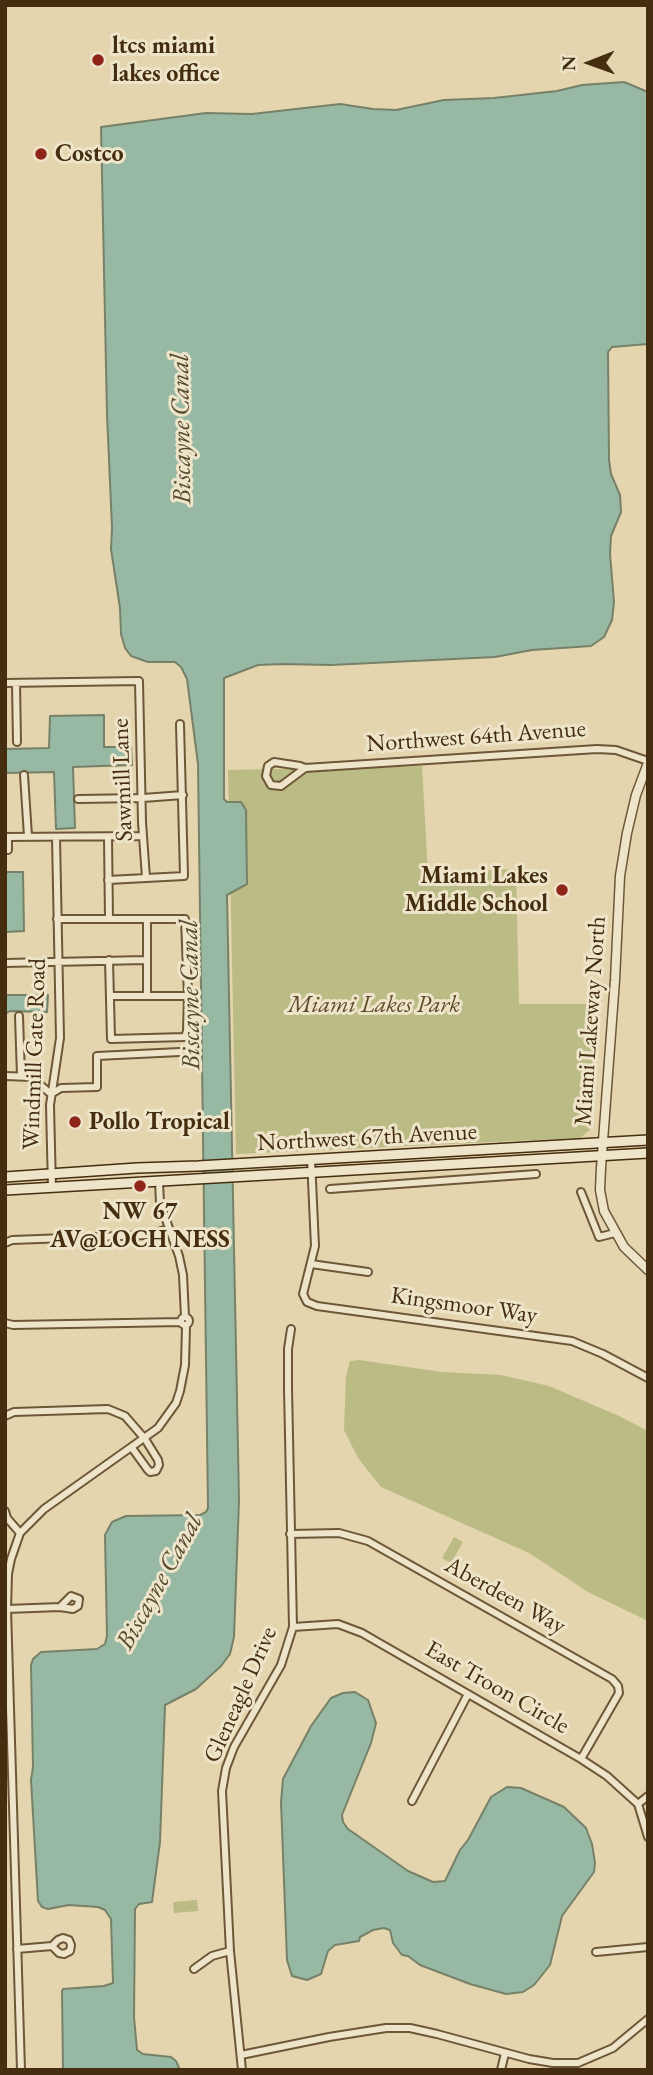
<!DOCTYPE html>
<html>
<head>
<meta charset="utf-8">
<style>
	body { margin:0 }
	#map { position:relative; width:653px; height:2075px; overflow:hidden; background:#e5d5ae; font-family:"EB Garamond",serif }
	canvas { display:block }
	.frame { position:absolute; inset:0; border:7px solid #452d0f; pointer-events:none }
	.north { position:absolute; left:555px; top:28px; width:70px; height:70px; -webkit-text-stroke:5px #eee4ca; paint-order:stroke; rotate:269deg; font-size:19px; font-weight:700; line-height:28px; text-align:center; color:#452d0f }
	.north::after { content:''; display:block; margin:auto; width:24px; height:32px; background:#452d0f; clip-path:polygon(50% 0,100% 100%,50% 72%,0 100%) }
</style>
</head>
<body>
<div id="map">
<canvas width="653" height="2075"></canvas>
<div class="frame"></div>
<div class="north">N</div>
</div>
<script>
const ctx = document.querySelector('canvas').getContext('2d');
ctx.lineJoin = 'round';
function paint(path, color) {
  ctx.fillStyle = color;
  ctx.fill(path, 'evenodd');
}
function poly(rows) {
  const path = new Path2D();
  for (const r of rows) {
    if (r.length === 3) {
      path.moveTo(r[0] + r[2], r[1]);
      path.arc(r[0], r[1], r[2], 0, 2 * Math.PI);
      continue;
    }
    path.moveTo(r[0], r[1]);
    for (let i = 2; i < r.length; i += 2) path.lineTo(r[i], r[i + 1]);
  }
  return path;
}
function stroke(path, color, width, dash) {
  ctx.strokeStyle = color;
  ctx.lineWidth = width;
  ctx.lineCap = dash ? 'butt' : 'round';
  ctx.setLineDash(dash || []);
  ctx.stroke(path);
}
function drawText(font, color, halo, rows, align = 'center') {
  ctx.font = font + ' "EB Garamond",serif';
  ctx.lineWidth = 6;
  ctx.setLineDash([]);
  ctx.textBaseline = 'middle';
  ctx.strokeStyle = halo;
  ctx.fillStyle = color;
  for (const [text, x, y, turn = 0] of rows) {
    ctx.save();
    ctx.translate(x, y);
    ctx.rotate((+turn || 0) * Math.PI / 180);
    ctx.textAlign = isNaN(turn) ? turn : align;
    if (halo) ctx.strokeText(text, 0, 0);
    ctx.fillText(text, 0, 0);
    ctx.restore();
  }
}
paint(poly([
	[422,766,428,873,516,869,519,1004,600,1004,591,1129,580,1138,236,1154,228,770],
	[359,1360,442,1372,501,1375,549,1386,619,1416,648,1431,648,1621,588,1592,529,1553,381,1487,358,1458,344,1430,346,1376,350,1361],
	[454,1537,463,1542,451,1563,442,1558],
	[197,1900,198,1911,174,1913,173,1902]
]), '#bbbb86');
const water = poly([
	[624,82,648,92,648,344,612,347,608,352,609,460,611,474,620,495,621,512,611,536,610,554,614,602,612,620,604,637,591,646,532,650,495,657,331,665,283,664,258,665,224,678,224,799,227,802,241,802,246,810,247,884,227,895,239,1500,234,1637,230,1654,221,1666,196,1689,165,1705,160,1842,152,1902,139,1904,135,1909,134,2017,137,2050,143,2054,171,2057,176,2061,180,2070,63,2070,62,1991,63,1989,104,1986,113,1983,111,1919,105,1910,98,1907,69,1905,48,1909,42,1907,38,1901,31,1780,33,1767,31,1665,33,1659,41,1652,97,1649,105,1644,107,1636,105,1535,112,1522,126,1516,200,1515,206,1512,208,1508,198,764,187,679,181,667,175,662,148,662,131,656,125,648,121,634,120,608,111,549,112,528,107,414,101,127,206,113,252,114,340,104,373,109,396,110,444,100,494,98,557,91,582,85,624,82],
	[104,715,104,747,131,747,132,765,73,767,75,828,56,829,54,772,5,773,5,749,49,748,50,716,104,715],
	[5,872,23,872,24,931,5,932,5,872],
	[5,995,48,995,47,1012,10,1011,5,1014,5,995],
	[355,1692,368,1700,376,1723,371,1743,342,1815,343,1822,348,1829,408,1871,433,1882,445,1881,460,1850,468,1840,491,1797,507,1787,521,1788,564,1807,586,1828,592,1844,595,1863,594,1872,562,1916,550,1965,534,1985,523,1992,506,1994,470,1984,420,1965,408,1956,402,1955,393,1943,390,1930,384,1928,373,1930,360,1937,359,1941,335,1945,328,1951,321,1974,307,1980,292,1976,287,1960,281,1802,283,1779,311,1726,331,1698,343,1693,355,1692]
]);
paint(water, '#97b9a4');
stroke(water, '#768168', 2);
const minor = poly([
	[5,683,139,681,142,822,146,878],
	[16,683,17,742],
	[305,768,281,786,271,785,266,776,268,766,274,762,300,766,305,768,597,749,616,750,648,761],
	[24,775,28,836],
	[78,799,143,798,183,795],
	[5,837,143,836],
	[108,837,109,919],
	[8,850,8,837],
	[108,880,184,876,180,724],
	[57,919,185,919,188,996,187,1031,185,1037,111,1039,109,960],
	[147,919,147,996],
	[5,963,146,960],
	[110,996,188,996],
	[19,1016,21,1076],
	[5,1076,31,1077,51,1094,61,1088,97,1087,97,1056,180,1052],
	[311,1159,315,1246,303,1294,307,1302,317,1306,572,1341,603,1354,648,1378],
	[159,1182,160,1203,179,1256,183,1275,185,1317],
	[52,1188,50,1105,60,1038,56,837],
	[330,1189,536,1174],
	[581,1192,599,1237,615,1233],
	[5,1243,12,1240,148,1235,168,1229],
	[311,1264,368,1272],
	[185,1321,4],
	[5,1323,13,1325,181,1322],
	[5,1416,14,1412,108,1409,125,1416,145,1439,158,1460,159,1465,156,1471,150,1472,148,1470,132,1448],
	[5,1511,7,1518,20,1533],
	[290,1534,339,1533,368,1541,612,1679,618,1686,619,1693,581,1759],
	[7,1609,60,1607,73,1609,78,1606,79,1599,71,1596,60,1607],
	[293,1627,338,1624,362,1633,581,1759,607,1776,638,1804,648,1837],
	[412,1801,468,1694],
	[638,1804,648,1796],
	[17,1949,52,1946,58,1940,63,1938,69,1940,71,1945,70,1951,64,1954,59,1953,52,1946],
	[596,1952,648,1947],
	[194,1969,212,1956,230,1951],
	[241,2055,329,2037,386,2028,410,2028,437,2034,529,2059,553,2063,578,2063,613,2048,648,2019],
	[21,2070,7,1609,8,1574,11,1559,20,1533,44,1509,158,1428,176,1403,180,1391,185,1365,186,1326],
	[242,2070,230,1951,222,1791,226,1768,234,1747,281,1665,293,1627,288,1388,288,1349,291,1329],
	[501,2070,505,2053]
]);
const tertiary = poly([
	[648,763,636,795,627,833,620,876,615,980,601,1168,600,1190,604,1211,624,1247,648,1270]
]);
const secondary = poly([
	[5,1177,137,1168,198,1166,648,1140],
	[5,1190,648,1153]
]);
stroke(minor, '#6d5737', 10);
stroke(tertiary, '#6d5737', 11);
stroke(secondary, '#452d0f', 12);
stroke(minor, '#eee4ca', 6);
stroke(tertiary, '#eee4ca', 8);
stroke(secondary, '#eee4ca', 9);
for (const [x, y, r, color] of [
	[98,60,7,"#8f2418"],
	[41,154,7,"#8f2418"],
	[562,890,7,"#8f2418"],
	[75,1122,7,"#8f2418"],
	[140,1186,7,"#8f2418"]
]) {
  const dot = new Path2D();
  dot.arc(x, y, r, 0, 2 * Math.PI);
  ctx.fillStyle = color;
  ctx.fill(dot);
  stroke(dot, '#eee4ca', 2.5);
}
drawText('bold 24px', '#452d0f', '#eee4ca', [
	["ltcs miami",112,46],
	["lakes office",112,74],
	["Costco",55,154],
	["Miami Lakes",548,876,"right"],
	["Middle School",548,904,"right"],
	["Pollo Tropical",89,1122],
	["NW 67",140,1212,"center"],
	["AV@LOCH NESS",140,1240,"center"]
], 'left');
drawText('24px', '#452d0f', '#eee4ca', [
	["Northwest 64th Avenue",476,737,-4],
	["Sawmill Lane",123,780,-92],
	["Miami Lakeway North",591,1021,-86],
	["Windmill Gate Road",35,1054,-88],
	["Northwest 67th Avenue",367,1138,-3],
	["Kingsmoor Way",464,1306,8],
	["Aberdeen Way",505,1596,29],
	["East Troon Circle",497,1688,30],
	["Gleneagle Drive",241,1695,-66]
]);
drawText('italic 24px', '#5d4927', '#eee4ca', [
	["Miami Lakes Park",374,1005]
]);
drawText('italic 26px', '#55492d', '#eee4ca', [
	["Biscayne Canal",182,429,-91],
	["Biscayne Canal",191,995,-91],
	["Biscayne Canal",160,1582,-61]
]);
</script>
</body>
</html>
